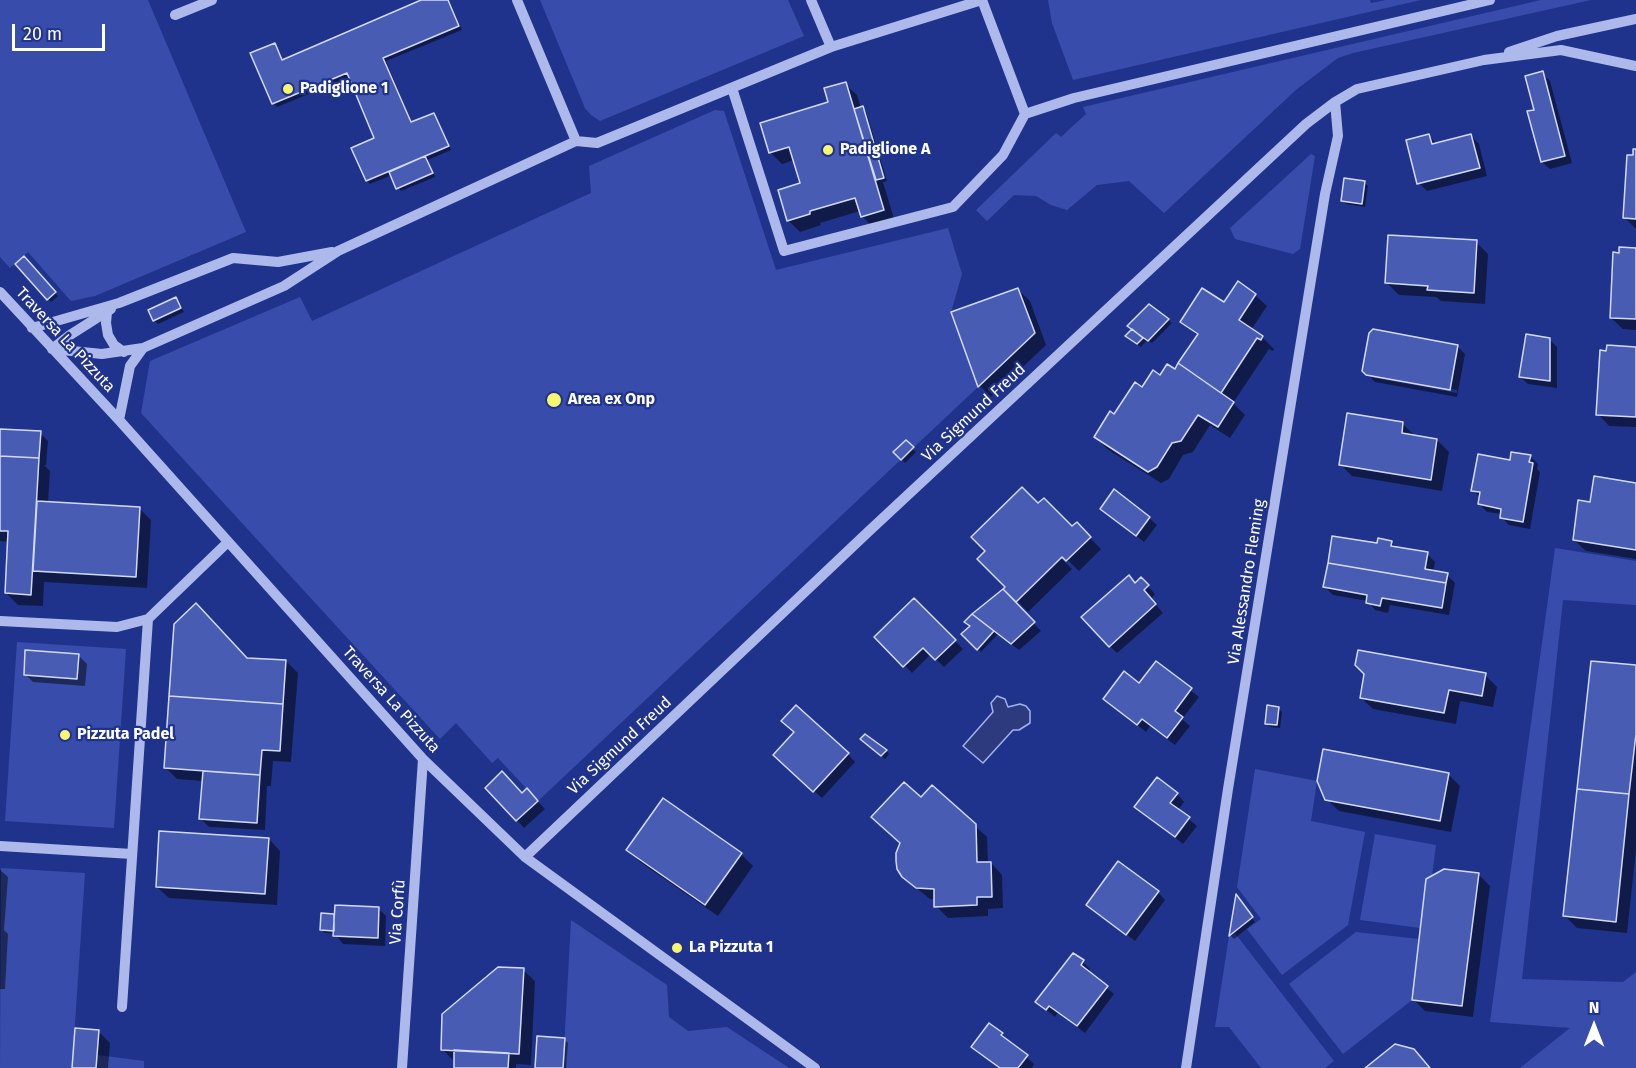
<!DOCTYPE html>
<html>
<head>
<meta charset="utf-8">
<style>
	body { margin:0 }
	#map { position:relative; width:1636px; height:1068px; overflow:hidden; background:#20338c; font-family:"Fira Sans",sans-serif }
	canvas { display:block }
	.north { position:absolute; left:1564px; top:996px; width:60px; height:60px; -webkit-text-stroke:4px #20338c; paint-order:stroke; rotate:0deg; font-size:16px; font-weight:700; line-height:24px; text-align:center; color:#fff }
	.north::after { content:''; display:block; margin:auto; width:21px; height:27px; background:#fff; clip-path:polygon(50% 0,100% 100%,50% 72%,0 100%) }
	.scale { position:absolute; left:12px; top:24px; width:93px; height:27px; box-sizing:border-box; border:3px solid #fff; border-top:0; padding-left:8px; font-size:18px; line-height:21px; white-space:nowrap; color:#fff; -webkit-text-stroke:4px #20338c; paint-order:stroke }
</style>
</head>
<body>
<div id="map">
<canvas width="1636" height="1068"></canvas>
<div class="north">N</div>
<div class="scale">20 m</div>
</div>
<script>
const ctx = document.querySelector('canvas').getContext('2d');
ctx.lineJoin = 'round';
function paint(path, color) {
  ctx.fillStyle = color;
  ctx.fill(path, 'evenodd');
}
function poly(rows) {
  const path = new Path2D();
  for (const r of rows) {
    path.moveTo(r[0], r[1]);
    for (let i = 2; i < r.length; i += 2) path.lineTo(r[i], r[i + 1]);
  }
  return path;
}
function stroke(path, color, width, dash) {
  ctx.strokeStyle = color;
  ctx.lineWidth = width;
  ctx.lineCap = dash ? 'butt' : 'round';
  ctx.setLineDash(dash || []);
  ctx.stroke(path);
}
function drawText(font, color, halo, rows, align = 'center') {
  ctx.font = font + ' "Fira Sans",sans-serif';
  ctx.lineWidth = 4.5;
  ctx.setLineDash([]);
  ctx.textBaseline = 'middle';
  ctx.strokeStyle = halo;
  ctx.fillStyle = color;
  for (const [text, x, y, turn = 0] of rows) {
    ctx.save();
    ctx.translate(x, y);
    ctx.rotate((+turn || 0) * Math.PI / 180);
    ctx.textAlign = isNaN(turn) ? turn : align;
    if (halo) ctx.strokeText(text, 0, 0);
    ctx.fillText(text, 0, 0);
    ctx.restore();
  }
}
paint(poly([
	[0,0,148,0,246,232,95,296,71,301,28,252,10,268,0,257],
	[540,0,788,0,804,36,600,121,591,115,585,108],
	[1048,0,1370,0,1371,3,1386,0,1421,0,1073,80,1052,23],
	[1541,0,1591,0,1353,53,1338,58,1297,89,1164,213,1129,181,1097,185,1067,210,1051,205,1036,196,1014,195,987,221,976,210,1056,133,1061,137,1086,114,1083,107],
	[715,110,724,111,776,270,948,228,962,274,951,312,978,387,538,801,498,758,492,763,456,723,440,739,141,413,150,361,300,297,312,321,591,193,589,166],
	[1311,154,1315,156,1300,249,1293,254,1235,239,1230,228],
	[1555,548,1636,561,1636,605,1563,600,1522,979,1623,982,1636,972,1636,1068,1520,1068,1570,1028,1490,1022],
	[17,642,126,649,114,828,5,821],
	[1255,769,1317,781,1311,821,1365,832,1348,925,1282,975,1247,929,1261,919,1237,887],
	[1375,834,1436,845,1432,876,1426,880,1420,928,1360,920],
	[1,868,85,873,72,1068,0,1068],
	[571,920,667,985,669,1017,688,1031,727,1027,789,1068,563,1068],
	[1234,932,1334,1061,1325,1068,1261,1068,1229,1027,1215,1027,1229,936],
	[1356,932,1419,939,1412,1000,1343,1054,1289,984],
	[97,1055,144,1061,144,1068,96,1068]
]), '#384dab');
const water = poly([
	[997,696,1005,699,1008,707,1020,704,1026,706,1030,711,1030,723,1019,730,1013,730,983,763,963,746,993,712,991,703,997,696]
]);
paint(water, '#2d3b7e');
stroke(water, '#a1b1ed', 1.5);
paint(poly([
	[423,0,449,0,462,30,386,61,412,123,434,114,437,118,451,150,428,160,435,177,401,191,392,175,370,184,367,181,376,139,350,77,277,107,274,104,252,54,274,45,283,61],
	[1542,73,1550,81,1572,163,1550,169,1542,162,1535,111],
	[845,84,857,95,861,108,866,111,887,181,883,182,895,222,874,228,862,216,860,211,820,223,821,225,800,232,788,220,802,184,794,160,782,164,770,152,830,103],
	[1429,136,1437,144,1471,136,1479,144,1487,176,1427,191,1419,183],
	[1636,150,1636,229,1624,217],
	[1365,183,1368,186,1365,207,1346,204,1342,201],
	[1476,242,1488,254,1485,304,1441,301,1436,297,1399,295,1387,283],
	[1636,249,1636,330,1623,329,1611,318,1621,254],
	[24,258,58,296,51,302,17,264],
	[1018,290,1030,301,1046,345,991,397,980,386,953,313],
	[1255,295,1267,306,1251,330,1262,337,1274,349,1273,351,1269,349,1233,403,1245,415,1230,438,1210,425,1193,452,1183,455,1169,479,1161,483,1107,449,1096,437,1142,389,1160,377,1175,371,1198,336,1182,322,1224,304],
	[176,298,184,312,158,324,154,320],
	[1149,306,1172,323,1152,343,1147,340,1141,347,1130,339],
	[1549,339,1557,347,1557,388,1528,384,1520,377],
	[1457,346,1465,354,1457,397,1375,382,1370,377,1457,393,1457,390,1370,374,1370,377,1364,371],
	[1636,348,1636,427,1609,426,1598,414],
	[1403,424,1414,435,1437,440,1449,452,1442,491,1352,476,1340,464],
	[0,431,40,433,48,441,46,465,44,465,50,471,48,503,139,508,151,520,147,588,44,582,43,606,18,605,6,593,9,542,0,541],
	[906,442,916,452,905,463,895,452],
	[1530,456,1538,464,1537,469,1540,472,1530,529,1509,525,1501,517,1502,514,1487,512,1479,504,1480,498,1473,490,1511,461],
	[1636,484,1636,559,1586,551,1574,540,1591,503],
	[1038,505,1072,528,1076,524,1101,549,1079,571,1057,550,1055,552,1072,569,1028,612,1006,589],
	[1102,509,1149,518,1157,525,1144,542],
	[1391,542,1398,548,1427,554,1435,562,1433,572,1447,575,1455,583,1449,615,1390,605,1388,613,1375,610,1368,601,1333,595,1325,587,1378,545],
	[1141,579,1155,594,1151,599,1163,613,1117,653,1110,646,1136,584],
	[1003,591,1041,631,1019,650,998,634,981,652,963,634,972,627,973,615],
	[914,600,963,649,944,667,931,654,912,673,876,637],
	[79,656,87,664,85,686,33,682,25,674],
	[247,659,286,661,298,673,291,762,273,761,271,786,267,786,265,830,209,827,201,819,203,781,177,779,166,768],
	[1156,663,1199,697,1182,719,1190,726,1175,745,1150,726,1146,732,1105,699,1140,685],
	[1636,667,1636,850,1627,933,1577,928,1565,916],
	[1485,675,1497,687,1493,707,1460,701,1456,724,1373,709,1361,698],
	[1279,709,1282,712,1280,728,1270,727,1266,723],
	[796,733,848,754,855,762,822,798,782,763],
	[866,742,886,751,889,754,885,759],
	[1448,774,1460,786,1451,832,1339,811,1327,799],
	[527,790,545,809,524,828,517,820,522,795],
	[1177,794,1184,802,1178,810,1197,826,1183,844,1136,807],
	[921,800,974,825,987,837,988,863,991,863,1002,875,1003,908,988,909,988,916,948,918,936,906,936,899,930,899,903,877],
	[269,839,280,851,277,905,169,898,157,887],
	[628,850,741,854,753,866,718,916,640,862],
	[0,870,8,877,4,930,8,934,5,989,0,989],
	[1478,874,1490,886,1473,1017,1425,1011,1413,999],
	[1158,892,1165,900,1135,941,1088,905],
	[1237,897,1255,922,1234,939,1231,936],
	[379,909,386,916,385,946,343,944,335,934,325,933,322,930,333,916,336,918],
	[1083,962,1090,969,1088,972,1114,994,1085,1033,1058,1012,1055,1017,1037,1002],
	[523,970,535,981,531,1065,516,1064,516,1068,455,1068,454,1061,442,1049],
	[98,1031,110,1043,108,1068,73,1068],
	[1002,1034,1034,1064,1032,1068,999,1068,973,1047],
	[564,1039,568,1043,566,1068,537,1068]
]), '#0007');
const building = poly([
	[421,0,448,0,459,26,383,58,411,122,434,113,449,146,366,181,351,148,374,138,347,73,272,104,250,53,275,43,282,60,421,0],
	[1543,71,1565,156,1541,162,1527,111,1534,110,1525,76,1543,71],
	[846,82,884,210,861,217,855,198,810,211,810,214,787,221,778,190,800,183,789,147,769,153,760,123,828,102,824,88,846,82],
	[863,106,884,178,876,180,854,109,863,106],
	[1429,134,1432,144,1471,134,1480,168,1417,184,1406,140,1429,134],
	[1633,149,1636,149,1636,219,1623,218,1627,155,1633,155,1633,149],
	[425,156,433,173,396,189,389,172,425,156],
	[1344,178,1365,181,1362,204,1341,201,1344,178],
	[1388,235,1477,240,1474,293,1427,290,1428,286,1385,283,1388,235],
	[1619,247,1636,248,1636,319,1610,318,1613,252,1619,253,1619,247],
	[24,256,56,292,47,300,15,264,24,256],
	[1238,281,1256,294,1239,320,1263,336,1261,340,1257,338,1221,393,1178,363,1198,334,1180,322,1202,288,1224,302,1238,281],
	[1018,288,1035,333,978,387,951,312,1018,288],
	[176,297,181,308,153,321,148,310,176,297],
	[1149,304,1169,319,1148,341,1127,326,1149,304],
	[1132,329,1143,338,1137,344,1125,336,1132,329],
	[1373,329,1458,345,1450,390,1366,375,1362,371,1369,333,1373,329],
	[1526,334,1550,338,1550,381,1519,377,1526,334],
	[1607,345,1636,347,1636,417,1596,415,1600,350,1606,351,1607,345],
	[1178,363,1234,402,1218,427,1198,415,1181,441,1172,443,1157,467,1148,472,1094,437,1110,411,1114,414,1135,382,1142,387,1153,370,1160,375,1167,364,1175,369,1178,363],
	[1347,413,1403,422,1402,433,1437,439,1431,480,1339,465,1347,413],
	[0,429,41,431,39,458,0,456,0,429],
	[906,440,914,447,901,460,893,452,906,440],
	[1511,452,1531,455,1529,462,1533,463,1523,522,1500,518,1501,509,1478,504,1480,492,1471,491,1478,454,1510,460,1511,452],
	[0,456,39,458,31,595,5,593,8,531,0,531,0,456],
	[1594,476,1636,483,1636,550,1573,540,1578,500,1590,502,1594,476],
	[1022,487,1038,503,1044,498,1072,526,1077,522,1091,537,1066,561,1062,557,1016,602,1003,589,1005,587,977,559,985,551,971,537,1022,487],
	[1114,489,1150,517,1136,536,1100,509,1114,489],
	[37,501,140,507,136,577,33,571,37,501],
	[1332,536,1377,543,1378,538,1392,541,1391,546,1428,552,1425,569,1448,573,1446,583,1328,563,1332,536],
	[1328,563,1446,583,1442,608,1382,598,1380,606,1366,603,1367,595,1323,587,1328,563],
	[1129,575,1135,583,1141,577,1149,585,1144,590,1156,604,1109,647,1081,617,1129,575],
	[1003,589,1035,622,1011,644,972,614,1003,589],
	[914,598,956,640,935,660,923,648,903,667,874,637,914,598],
	[196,603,247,658,286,660,283,704,169,696,174,624,196,603],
	[972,614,994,631,977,650,961,634,970,626,964,622,972,614],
	[25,650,79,654,77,679,24,675,25,650],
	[1358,650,1486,673,1482,696,1449,690,1444,713,1360,698,1364,674,1355,665,1358,650],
	[1156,661,1192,688,1175,711,1183,717,1167,738,1142,719,1137,725,1103,699,1124,671,1139,683,1156,661],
	[1591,661,1636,665,1636,734,1629,794,1577,789,1591,661],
	[169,696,283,704,280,751,262,750,260,775,164,768,169,696],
	[796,705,849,753,813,792,773,755,794,732,781,721,796,705],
	[1267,705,1279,707,1277,725,1265,724,1267,705],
	[865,734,887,750,881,756,860,739,865,734],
	[1323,749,1449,773,1440,821,1325,800,1317,781,1323,749],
	[203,771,260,775,257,823,199,819,203,771],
	[502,771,522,793,527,788,538,801,516,821,485,788,502,771],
	[1157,777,1178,793,1170,803,1190,817,1175,837,1134,807,1157,777],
	[904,782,921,797,932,785,976,824,977,862,991,862,992,897,977,897,977,905,934,907,934,889,916,888,902,877,897,869,896,861,896,853,900,843,871,817,904,782],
	[1577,789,1629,794,1616,922,1563,916,1577,789],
	[663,798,742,853,705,905,626,850,663,798],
	[159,831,269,838,265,894,156,887,159,831],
	[1118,861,1159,891,1126,935,1086,905,1118,861],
	[1444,869,1479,873,1462,1006,1412,1000,1426,879,1444,869],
	[1236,894,1253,917,1229,936,1236,894],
	[335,905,379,907,378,938,333,936,335,905],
	[321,913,334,914,334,931,320,930,321,913],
	[1073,953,1084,960,1081,965,1108,986,1077,1026,1049,1006,1046,1010,1035,1002,1073,953],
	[498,967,524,968,519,1054,441,1050,442,1014,498,967],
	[989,1023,1003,1033,1001,1035,1028,1055,1018,1068,1000,1068,971,1047,989,1023],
	[75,1028,99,1030,96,1068,72,1068,75,1028],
	[537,1036,565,1038,563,1068,535,1068,537,1036],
	[1395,1044,1414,1049,1430,1068,1365,1068,1395,1044],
	[454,1050,509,1053,508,1068,454,1068,454,1050]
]);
paint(building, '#495cb3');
stroke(building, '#d3daf8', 1.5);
stroke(poly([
	[517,0,576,141],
	[982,0,1025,114,1074,98,1490,0],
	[175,15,212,0],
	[831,47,982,0],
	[1509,52,1557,36,1636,19],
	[732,88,784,251,953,207,1003,155,1025,114],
	[0,292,119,420,423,759,525,857,815,1068],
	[107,312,106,323,108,335,114,345,124,352],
	[32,328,119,303,233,258,278,262,332,252],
	[52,349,102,354,143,348],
	[52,349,70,335,111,309],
	[119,420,130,366,143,348,284,286,338,251,576,141,597,143,831,47,811,0],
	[0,621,117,627,148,619,228,542],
	[0,846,132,854],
	[525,857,868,532,1306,124,1335,102,1357,89,1484,60,1561,50,1636,66],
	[122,1007,148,619],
	[402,1068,423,759],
	[1186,1068,1228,789,1325,194,1338,136,1335,102]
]), '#aeb9eb', 10);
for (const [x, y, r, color] of [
	[288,89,6,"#f8f56f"],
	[828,150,6,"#f8f56f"],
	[554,400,8,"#f8f56f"],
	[65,735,6,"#f8f56f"],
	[677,948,6,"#f8f56f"]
]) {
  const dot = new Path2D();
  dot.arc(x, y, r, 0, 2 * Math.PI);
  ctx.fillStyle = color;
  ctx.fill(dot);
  stroke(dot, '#20338c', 2);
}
drawText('bold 16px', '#fff', '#20338c', [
	["Padiglione 1",300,89],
	["Padiglione A",840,150],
	["Area ex Onp",568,400],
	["Pizzuta Padel",77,735],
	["La Pizzuta 1",689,948]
], 'left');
drawText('16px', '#fff', '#20338c', [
	["Traversa La Pizzuta",65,340,47],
	["Via Sigmund Freud",974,413,-43],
	["Via Alessandro Fleming",1247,582,-81],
	["Traversa La Pizzuta",391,700,48],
	["Via Sigmund Freud",620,746,-43],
	["Via Corfù",398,912,-86]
]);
</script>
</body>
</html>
